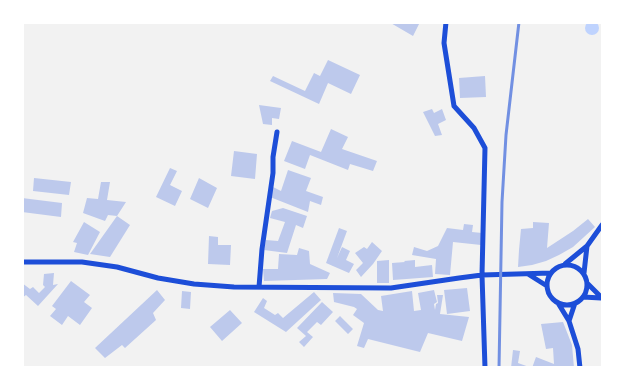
<!DOCTYPE html>
<html>
<head>
<meta charset="utf-8">
<style>
	body { margin:0 }
	#map { position:relative; width:625px; height:390px; overflow:hidden; background:#f2f2f2; font-family:"PT Serif",serif }
	canvas { display:block }
	.frame { position:absolute; inset:0; border:24px solid #fff; pointer-events:none }
</style>
</head>
<body>
<div id="map">
<canvas width="625" height="390"></canvas>
<div class="frame"></div>
</div>
<script>
const ctx = document.querySelector('canvas').getContext('2d');
ctx.lineJoin = 'round';
function paint(path, color) {
  ctx.fillStyle = color;
  ctx.fill(path, 'evenodd');
}
function poly(rows) {
  const path = new Path2D();
  for (const r of rows) {
    if (r.length === 3) {
      path.moveTo(r[0] + r[2], r[1]);
      path.arc(r[0], r[1], r[2], 0, 2 * Math.PI);
      continue;
    }
    path.moveTo(r[0], r[1]);
    for (let i = 2; i < r.length; i += 2) path.lineTo(r[i], r[i + 1]);
  }
  return path;
}
function stroke(path, color, width, dash) {
  ctx.strokeStyle = color;
  ctx.lineWidth = width;
  ctx.lineCap = dash ? 'butt' : 'round';
  ctx.setLineDash(dash || []);
  ctx.stroke(path);
}
paint(poly([
	[592,28,7]
]), '#bfd3fe');
paint(poly([
	[389,22,420,22,413,36],
	[328,60,360,75,351,94,328,83,319,104,270,81,273,76,305,91,314,73,320,76],
	[485,76,486,97,460,98,459,78],
	[259,105,281,108,279,119,272,118,272,125,263,124],
	[432,109,434,113,442,109,446,120,438,124,442,135,435,136,423,112],
	[331,129,348,137,342,149,377,161,373,171,350,164,348,170,310,155,305,169,284,161,292,141,321,152],
	[234,151,257,154,255,179,231,176],
	[170,168,177,171,170,185,182,191,175,206,156,197],
	[288,170,311,178,306,191,323,197,321,205,310,201,308,212,270,197,273,187,281,191],
	[34,178,71,182,69,195,33,191],
	[199,178,217,188,208,208,190,199],
	[101,182,110,182,107,200,126,202,117,216,108,215,105,221,83,213,87,198,98,199],
	[22,198,62,203,61,217,22,212],
	[283,208,307,216,303,228,296,225,287,253,264,250,266,240,278,241,285,222,270,218,272,211],
	[117,216,130,225,110,257,90,254],
	[588,219,595,227,573,247,559,255,546,261,532,265,518,267,519,250,521,229,533,228,533,222,549,223,547,248,573,231],
	[84,222,100,232,88,255,74,252,77,243,73,242],
	[464,224,473,225,472,232,482,233,481,245,453,242,450,275,435,274,436,259,412,255,414,247,427,251,438,246,447,228,463,230],
	[339,228,347,231,337,258,342,247,350,251,346,260,354,264,349,273,326,263],
	[209,236,218,237,218,245,231,245,230,265,208,264],
	[372,242,382,251,373,264,361,277,356,270,363,263,355,253,364,247,367,249],
	[299,248,309,251,310,264,330,273,327,279,264,281,263,269,278,269,279,254,297,255],
	[389,260,389,283,377,283,377,261],
	[415,260,415,267,432,265,433,277,393,280,392,263,405,262,404,261],
	[54,273,53,285,58,284,38,306,26,295,22,298,22,283,30,289,33,287,39,293,45,287,43,285,44,274],
	[71,281,90,295,84,302,92,308,80,325,68,316,62,325,50,316,56,309,52,306],
	[467,288,470,311,447,314,444,290],
	[157,290,165,300,153,313,156,320,125,348,122,345,105,358,95,348],
	[434,290,437,302,434,304,435,310,436,304,438,303,437,295,443,295,440,314,469,317,462,341,428,333,420,352,368,339,364,348,357,346,364,323,353,315,357,309,354,307,334,302,333,293,361,294,378,310,383,311,381,296,412,291,414,311,421,310,418,293],
	[182,291,191,292,190,309,181,308],
	[314,292,321,300,286,332,254,312,263,298,267,301,264,308,275,315,278,313,283,318],
	[322,302,333,312,321,325,317,322,307,332,313,337,304,347,299,342,306,336,297,328],
	[230,310,242,323,222,341,210,327],
	[340,316,353,329,348,334,335,321],
	[563,322,572,345,574,368,532,368,536,357,554,364,553,348,546,349,541,324],
	[513,350,520,351,518,363,532,368,511,368]
]), '#bdc9ec');
stroke(poly([
	[446,22,444,43,454,106,474,128,485,148,482,275,485,368],
	[22,262,82,262,117,267,158,278,194,284,234,287,391,288,459,278,482,275,551,273],
	[565,264,587,246,602,225],
	[567,285,20],
	[584,273,587,246],
	[528,274,547,286],
	[587,283,602,298],
	[259,287,262,249,273,173,273,157,277,132],
	[583,297,601,298],
	[558,303,569,321,578,349,580,368],
	[569,321,575,303]
]), '#1d4ed8', 5);
stroke(poly([
	[499,368,502,202,506,135,519,22]
]), '#7290e2', 3);
</script>
</body>
</html>
